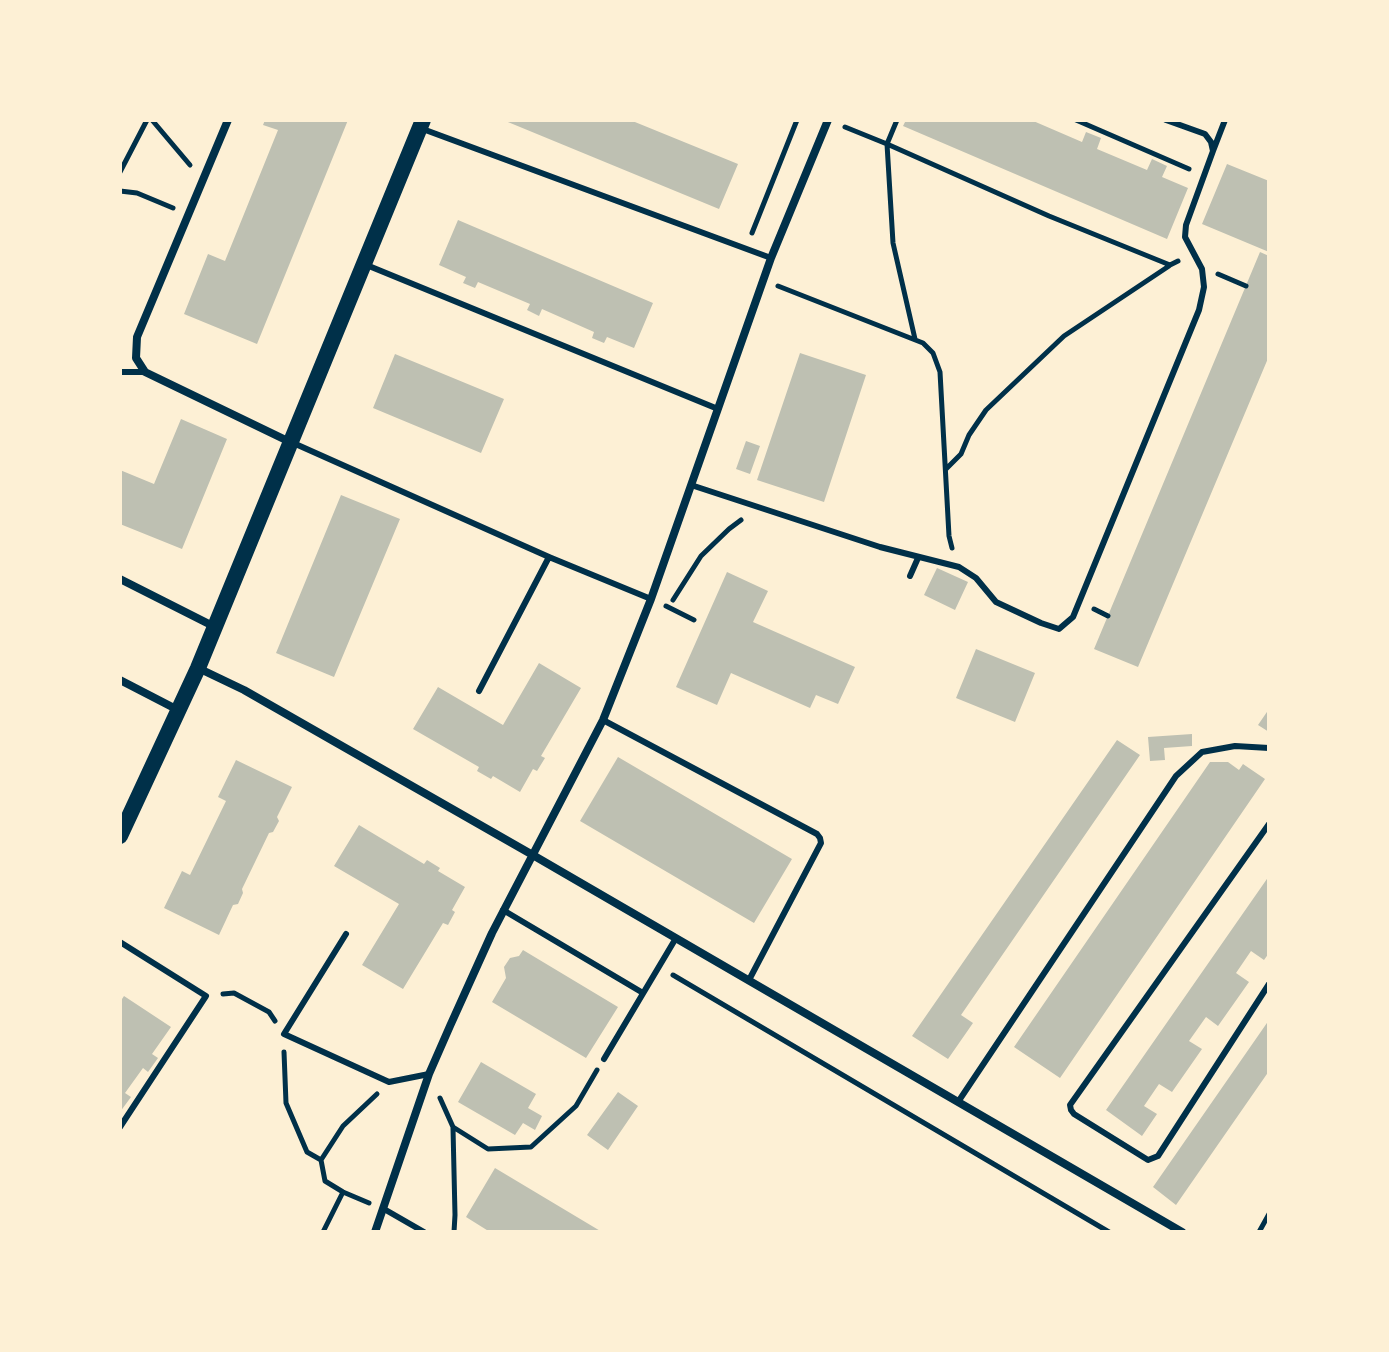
<!DOCTYPE html>
<html>
<head>
<meta charset="utf-8">
<style>
	body { margin:0 }
	#map { position:relative; width:1389px; height:1352px; overflow:hidden; background:#fdf0d5; font-family:Lora,serif }
	canvas { display:block }
	.frame { position:absolute; inset:0; border:122px solid #fdf0d5; pointer-events:none }
</style>
</head>
<body>
<div id="map">
<canvas width="1389" height="1352"></canvas>
<div class="frame"></div>
</div>
<script>
const ctx = document.querySelector('canvas').getContext('2d');
ctx.lineJoin = 'round';
function paint(path, color) {
  ctx.fillStyle = color;
  ctx.fill(path, 'evenodd');
}
function poly(rows) {
  const path = new Path2D();
  for (const r of rows) {
    path.moveTo(r[0], r[1]);
    for (let i = 2; i < r.length; i += 2) path.lineTo(r[i], r[i + 1]);
  }
  return path;
}
function stroke(path, color, width, dash) {
  ctx.strokeStyle = color;
  ctx.lineWidth = width;
  ctx.lineCap = dash ? 'butt' : 'round';
  ctx.setLineDash(dash || []);
  ctx.stroke(path);
}
paint(poly([
	[265,120,348,120,257,344,184,314,208,254,225,261,278,130,263,125],
	[503,120,630,120,738,164,719,209],
	[906,120,1031,120,1082,142,1086,132,1101,138,1097,149,1147,170,1152,159,1167,166,1162,177,1188,188,1167,239,903,126],
	[1227,164,1269,181,1269,252,1202,224],
	[458,220,653,303,634,348,607,337,604,343,592,338,594,332,542,309,539,316,527,310,530,304,478,282,475,288,463,283,466,277,439,265],
	[1260,252,1269,256,1269,356,1138,667,1094,649],
	[800,353,866,375,824,502,757,480],
	[395,354,504,399,481,453,373,408],
	[181,419,227,439,182,549,120,524,120,470,154,484],
	[746,441,760,446,750,474,736,469],
	[341,495,400,519,334,677,276,653],
	[937,568,968,582,955,610,924,595],
	[727,572,768,591,753,622,855,667,838,704,816,695,810,708,731,673,717,705,676,687],
	[976,649,1035,673,1015,722,956,698],
	[539,663,581,688,541,756,545,758,537,771,533,769,520,792,493,776,491,779,477,771,479,767,413,729,438,687,503,725],
	[1269,709,1269,732,1258,725],
	[1192,734,1192,746,1164,748,1165,760,1150,761,1148,737],
	[1117,740,1140,755,961,1015,973,1023,948,1059,912,1036],
	[618,757,792,859,754,923,580,821],
	[236,760,292,787,277,817,279,821,273,832,269,833,242,889,243,893,238,904,233,905,219,935,164,908,182,871,190,875,226,801,218,797],
	[1210,762,1228,762,1239,770,1243,764,1265,779,1060,1078,1014,1047],
	[359,825,424,864,427,860,440,868,438,871,465,887,452,910,455,912,448,925,443,923,403,989,362,965,399,904,334,866],
	[1269,876,1269,953,1264,960,1251,951,1236,973,1249,982,1218,1026,1206,1017,1189,1041,1202,1049,1172,1092,1159,1084,1144,1106,1157,1114,1142,1136,1106,1110],
	[523,950,618,1007,586,1058,492,1002,506,978,504,967,510,958,519,956],
	[124,996,171,1027,152,1054,158,1058,148,1072,143,1068,125,1093,131,1097,120,1112,120,1002],
	[1269,1020,1269,1071,1176,1205,1153,1187],
	[481,1062,536,1094,528,1108,542,1116,535,1130,523,1123,515,1135,458,1102],
	[618,1092,638,1106,608,1150,587,1135],
	[495,1168,602,1232,490,1232,466,1217]
]), '#bec0b2');
stroke(poly([
	[152,120,190,165],
	[897,120,887,144,893,243,915,339],
	[1076,120,1189,169],
	[845,127,887,144,1049,216,1170,265,1178,261],
	[120,172,147,120],
	[120,191,137,193,173,208],
	[752,233,797,120],
	[1218,274,1246,286],
	[778,286,923,343,933,353,940,372,949,536,952,548],
	[946,469,961,454,969,435,986,410,1064,336,1169,266],
	[673,600,701,556,729,529,741,520],
	[666,606,694,620],
	[1094,609,1108,616],
	[673,975,1109,1232],
	[223,994,234,993,269,1012,275,1021],
	[284,1052,286,1103,307,1152,321,1160],
	[440,1098,453,1127,488,1149,531,1147,576,1106,597,1070],
	[453,1128,455,1215,454,1232],
	[369,1203,343,1192,325,1181,321,1160,343,1126,377,1094],
	[323,1232,343,1192],
	[1259,1232,1269,1214]
]), '#003049', 5);
stroke(poly([
	[420,128,771,258],
	[1213,151,1225,120],
	[364,264,718,409],
	[120,372,145,372],
	[291,442,549,557,651,599],
	[691,485,880,547,959,567,976,578,996,602,1041,623,1059,629,1073,617,1199,310,1204,287,1202,269,1185,237,1186,225,1213,151,1211,142,1205,134,1166,120],
	[910,576,918,558],
	[479,691,549,557],
	[603,720,817,834,820,838,821,843,749,980],
	[1269,824,1070,1105,1071,1110,1074,1114,1148,1160,1158,1156,1269,984],
	[503,910,643,993],
	[346,934,284,1034,389,1082,429,1074],
	[120,942,206,996,120,1127],
	[604,1059,676,938],
	[958,1102,1176,776,1202,752,1235,746,1269,748],
	[384,1209,424,1232]
]), '#003049', 6);
stroke(poly([
	[228,120,137,337,136,358,145,372,290,442],
	[120,579,215,627],
	[198,668,244,690,531,854,1182,1232],
	[120,680,178,710],
	[375,1232,429,1074,450,1026,492,933,603,720,651,599,771,258,828,120]
]), '#003049', 8);
stroke(poly([
	[120,836,198,668,423,120]
]), '#003049', 16);
</script>
</body>
</html>
